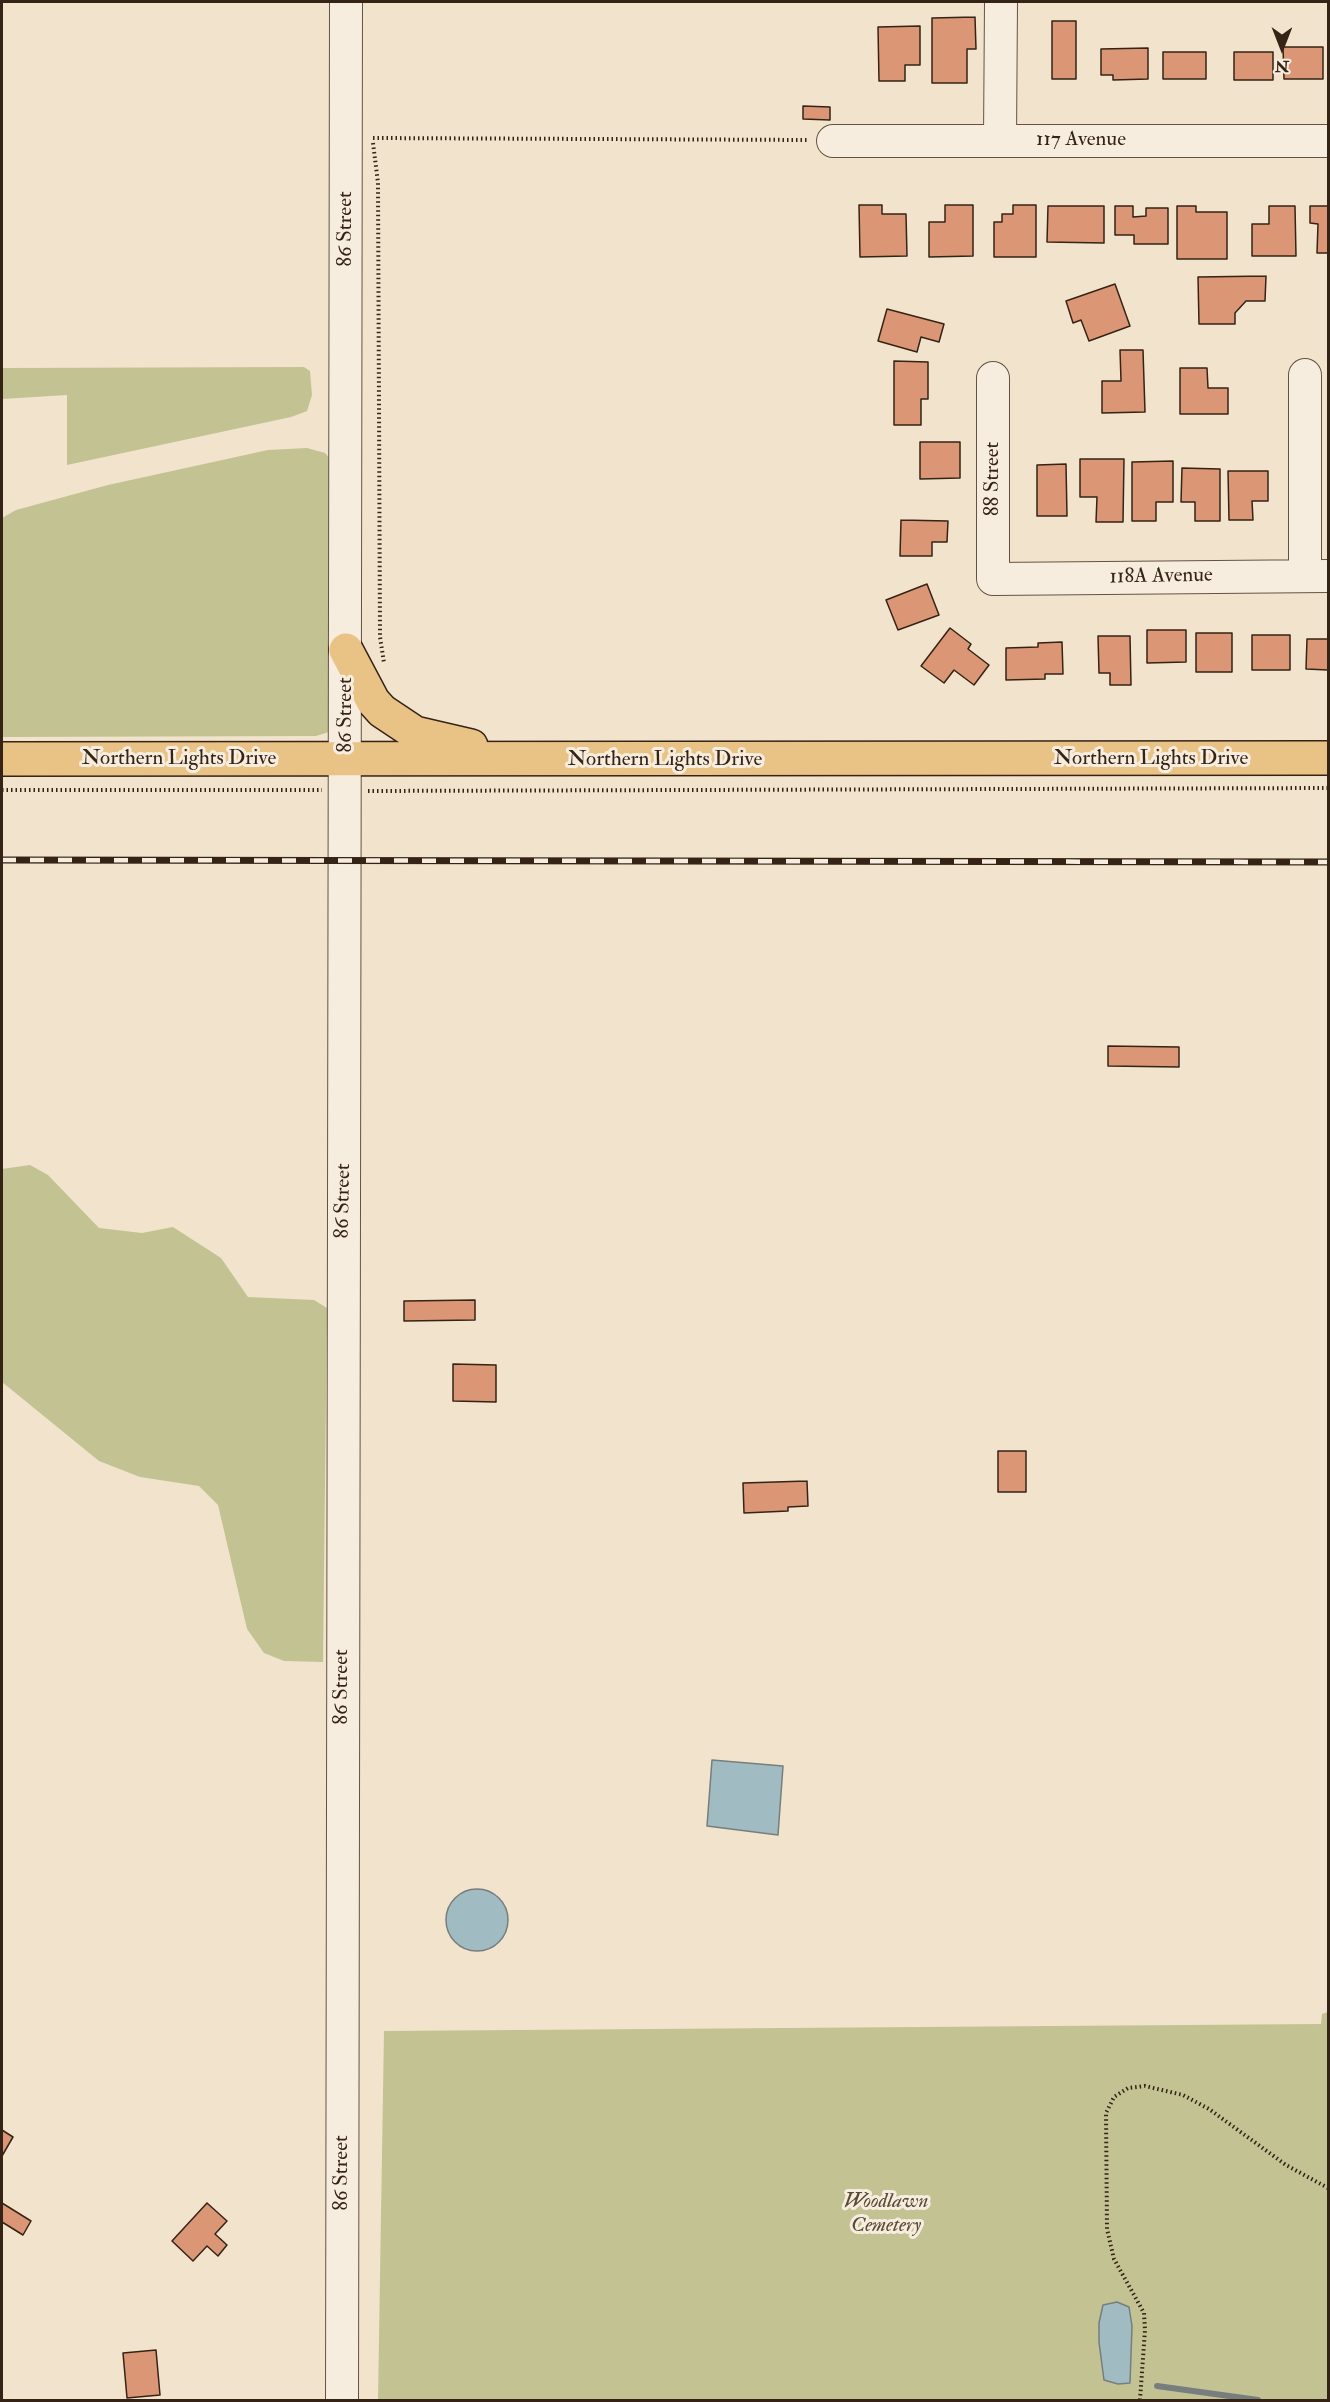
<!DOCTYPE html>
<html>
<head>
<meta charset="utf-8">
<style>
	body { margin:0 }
	#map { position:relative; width:1330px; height:2402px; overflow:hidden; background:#f2e4cc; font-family:"IM FELL Double Pica",serif }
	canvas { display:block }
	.frame { position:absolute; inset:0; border:3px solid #352316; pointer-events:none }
	.north { position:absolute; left:1252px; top:18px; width:60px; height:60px; -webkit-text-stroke:4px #f7edde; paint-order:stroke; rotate:180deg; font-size:16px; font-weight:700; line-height:24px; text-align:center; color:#352316 }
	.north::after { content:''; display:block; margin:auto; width:21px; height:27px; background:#352316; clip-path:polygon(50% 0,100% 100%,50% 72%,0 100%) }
</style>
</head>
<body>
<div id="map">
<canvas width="1330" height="2402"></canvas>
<div class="frame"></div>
<div class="north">N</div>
</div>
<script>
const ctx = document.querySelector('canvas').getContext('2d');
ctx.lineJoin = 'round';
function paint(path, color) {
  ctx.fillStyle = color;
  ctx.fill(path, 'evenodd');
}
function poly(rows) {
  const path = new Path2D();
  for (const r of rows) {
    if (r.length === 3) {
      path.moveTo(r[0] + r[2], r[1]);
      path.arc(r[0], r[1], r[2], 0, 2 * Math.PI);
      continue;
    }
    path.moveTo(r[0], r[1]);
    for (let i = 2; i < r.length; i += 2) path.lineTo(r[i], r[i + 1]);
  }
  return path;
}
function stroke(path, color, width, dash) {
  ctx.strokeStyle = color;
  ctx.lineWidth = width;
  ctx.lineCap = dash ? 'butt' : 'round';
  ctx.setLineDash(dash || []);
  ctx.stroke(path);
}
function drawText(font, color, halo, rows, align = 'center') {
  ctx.font = font + ' "IM FELL Double Pica",serif';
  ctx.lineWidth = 6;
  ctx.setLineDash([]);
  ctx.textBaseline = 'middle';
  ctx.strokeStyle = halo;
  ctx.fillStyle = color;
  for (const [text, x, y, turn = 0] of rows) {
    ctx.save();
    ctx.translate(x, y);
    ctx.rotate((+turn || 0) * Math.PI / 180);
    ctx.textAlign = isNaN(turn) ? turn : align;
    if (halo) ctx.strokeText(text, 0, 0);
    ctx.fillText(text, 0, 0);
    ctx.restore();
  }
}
paint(poly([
	[304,367,310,371,312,395,307,411,291,417,67,465,67,395,2,399,2,368],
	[307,448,325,453,338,468,337,725,329,732,316,736,2,737,2,518,16,510,108,485,268,450],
	[30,1165,48,1175,99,1228,142,1233,173,1227,221,1258,248,1297,314,1300,327,1308,323,1662,284,1661,264,1653,247,1629,218,1505,199,1486,140,1477,99,1461,2,1382,2,1169],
	[1328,2012,1328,2400,378,2400,384,2031,1321,2024,1322,2014]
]), '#c3c292');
const water = poly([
	[712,1760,783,1766,778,1835,707,1826,712,1760],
	[477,1920,31],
	[1117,2302,1129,2307,1132,2326,1130,2383,1118,2384,1104,2380,1099,2342,1099,2323,1103,2305,1117,2302]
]);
paint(water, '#a1bbc3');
stroke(water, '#767e7e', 1.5);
stroke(poly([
	[1157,2386,1258,2400]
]), '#767e7e', 6);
const building = poly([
	[975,17,976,49,967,49,967,83,932,83,932,18,975,17],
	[1052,21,1076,21,1076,79,1052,79,1052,21],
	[920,26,920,65,905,65,905,81,879,81,878,27,920,26],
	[1283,47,1323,47,1323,79,1284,79,1283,47],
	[1148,48,1148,79,1113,80,1113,75,1101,75,1101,49,1148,48],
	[1163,52,1206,52,1206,79,1163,79,1163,52],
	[1234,52,1273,52,1273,80,1234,80,1234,52],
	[803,106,830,107,830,120,803,119,803,106],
	[859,205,882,205,882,214,906,214,907,256,860,257,859,205],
	[945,205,973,205,973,256,929,257,929,222,945,222,945,205],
	[1013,205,1036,205,1036,257,994,257,994,222,1002,222,1002,214,1013,214,1013,205],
	[1048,206,1104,206,1104,243,1047,242,1048,206],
	[1115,206,1133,206,1133,217,1146,216,1146,208,1168,208,1168,244,1134,244,1134,235,1115,235,1115,206],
	[1177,206,1196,206,1196,212,1227,212,1227,259,1177,259,1177,206],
	[1269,206,1295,206,1296,256,1252,256,1252,224,1269,224,1269,206],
	[1310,206,1328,206,1328,253,1317,253,1318,224,1310,223,1310,206],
	[1266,276,1265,301,1246,301,1235,313,1235,324,1199,324,1198,277,1266,276],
	[1115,284,1130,326,1089,341,1081,320,1073,323,1066,301,1115,284],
	[887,309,944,324,939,342,921,337,917,352,878,341,887,309],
	[1120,350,1143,350,1145,412,1102,413,1102,381,1121,381,1120,350],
	[894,361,928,362,928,399,921,399,921,425,894,425,894,361],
	[1180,368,1207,368,1208,388,1228,388,1228,414,1180,414,1180,368],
	[920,442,960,442,960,478,920,479,920,442],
	[1080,459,1124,459,1123,522,1096,522,1097,497,1080,497,1080,459],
	[1173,461,1173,502,1156,502,1156,521,1132,521,1132,462,1173,461],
	[1066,464,1067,516,1037,516,1037,465,1066,464],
	[1182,468,1220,469,1220,521,1195,521,1195,502,1181,502,1182,468],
	[1228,471,1268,471,1268,501,1252,501,1253,520,1229,520,1228,471],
	[901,520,948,521,947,542,932,542,932,556,900,556,901,520],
	[927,584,939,615,898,630,886,600,927,584],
	[950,628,971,644,968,649,989,665,974,685,954,670,944,683,921,666,950,628],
	[1147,630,1186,630,1186,662,1147,663,1147,630],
	[1196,633,1232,633,1232,672,1196,672,1196,633],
	[1252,635,1290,635,1290,670,1252,670,1252,635],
	[1098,636,1130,636,1131,685,1110,685,1110,673,1099,673,1098,636],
	[1307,639,1328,639,1328,670,1306,669,1307,639],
	[1062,642,1063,674,1045,674,1045,679,1006,680,1006,648,1038,647,1038,643,1062,642],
	[1108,1046,1179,1047,1179,1067,1108,1066,1108,1046],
	[475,1300,475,1320,404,1321,404,1301,475,1300],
	[453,1364,496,1365,496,1402,453,1401,453,1364],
	[998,1451,1026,1451,1026,1492,998,1492,998,1451],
	[807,1481,808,1506,788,1507,788,1511,744,1513,743,1483,807,1481],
	[2,2130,13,2137,2,2156,2,2130],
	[2,2203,31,2221,23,2235,2,2222,2,2203],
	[207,2203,227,2221,215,2234,227,2245,218,2256,207,2246,193,2261,172,2241,207,2203],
	[156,2350,160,2395,127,2398,123,2353,156,2350]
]);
paint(building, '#db9675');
stroke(building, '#352316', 1.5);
const minor = poly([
	[1000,140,1001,2],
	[833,141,1328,141],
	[993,378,993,579,1328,576],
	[1305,576,1305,375],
	[342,2400,346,2]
]);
const major = poly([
	[346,650,373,701,382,711,415,733,471,746],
	[2,759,1328,758]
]);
stroke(minor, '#645344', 34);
stroke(major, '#352316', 36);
stroke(poly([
	[373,138,809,140],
	[373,143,378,183,380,637,384,663],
	[2,790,322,790],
	[368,791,1328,788],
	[1140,2400,1145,2330,1144,2313,1114,2259,1107,2229,1106,2113,1114,2097,1128,2088,1145,2086,1183,2095,1209,2109,1286,2165,1328,2188]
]), '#352316', 4, [1.5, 3]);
stroke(minor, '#f7edde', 32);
stroke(major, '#e9c286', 33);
const rail = poly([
	[2,860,1328,862]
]);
stroke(rail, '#352316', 7);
stroke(rail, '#f7edde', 4.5, [14]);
drawText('21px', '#352316', '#f7edde', [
	["117 Avenue",1081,140],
	["86 Street",346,229,-90],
	["88 Street",993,479,-90],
	["118A Avenue",1161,577,-1],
	["86 Street",346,715,-90],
	["Northern Lights Drive",179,759],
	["Northern Lights Drive",1151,759],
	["Northern Lights Drive",665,760],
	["86 Street",344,1201,-89],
	["86 Street",342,1687,-90],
	["86 Street",342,2173,-90]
]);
drawText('italic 21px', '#584b35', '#f7edde', [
	["Woodlawn",886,2202],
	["Cemetery",886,2226]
]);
</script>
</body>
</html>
